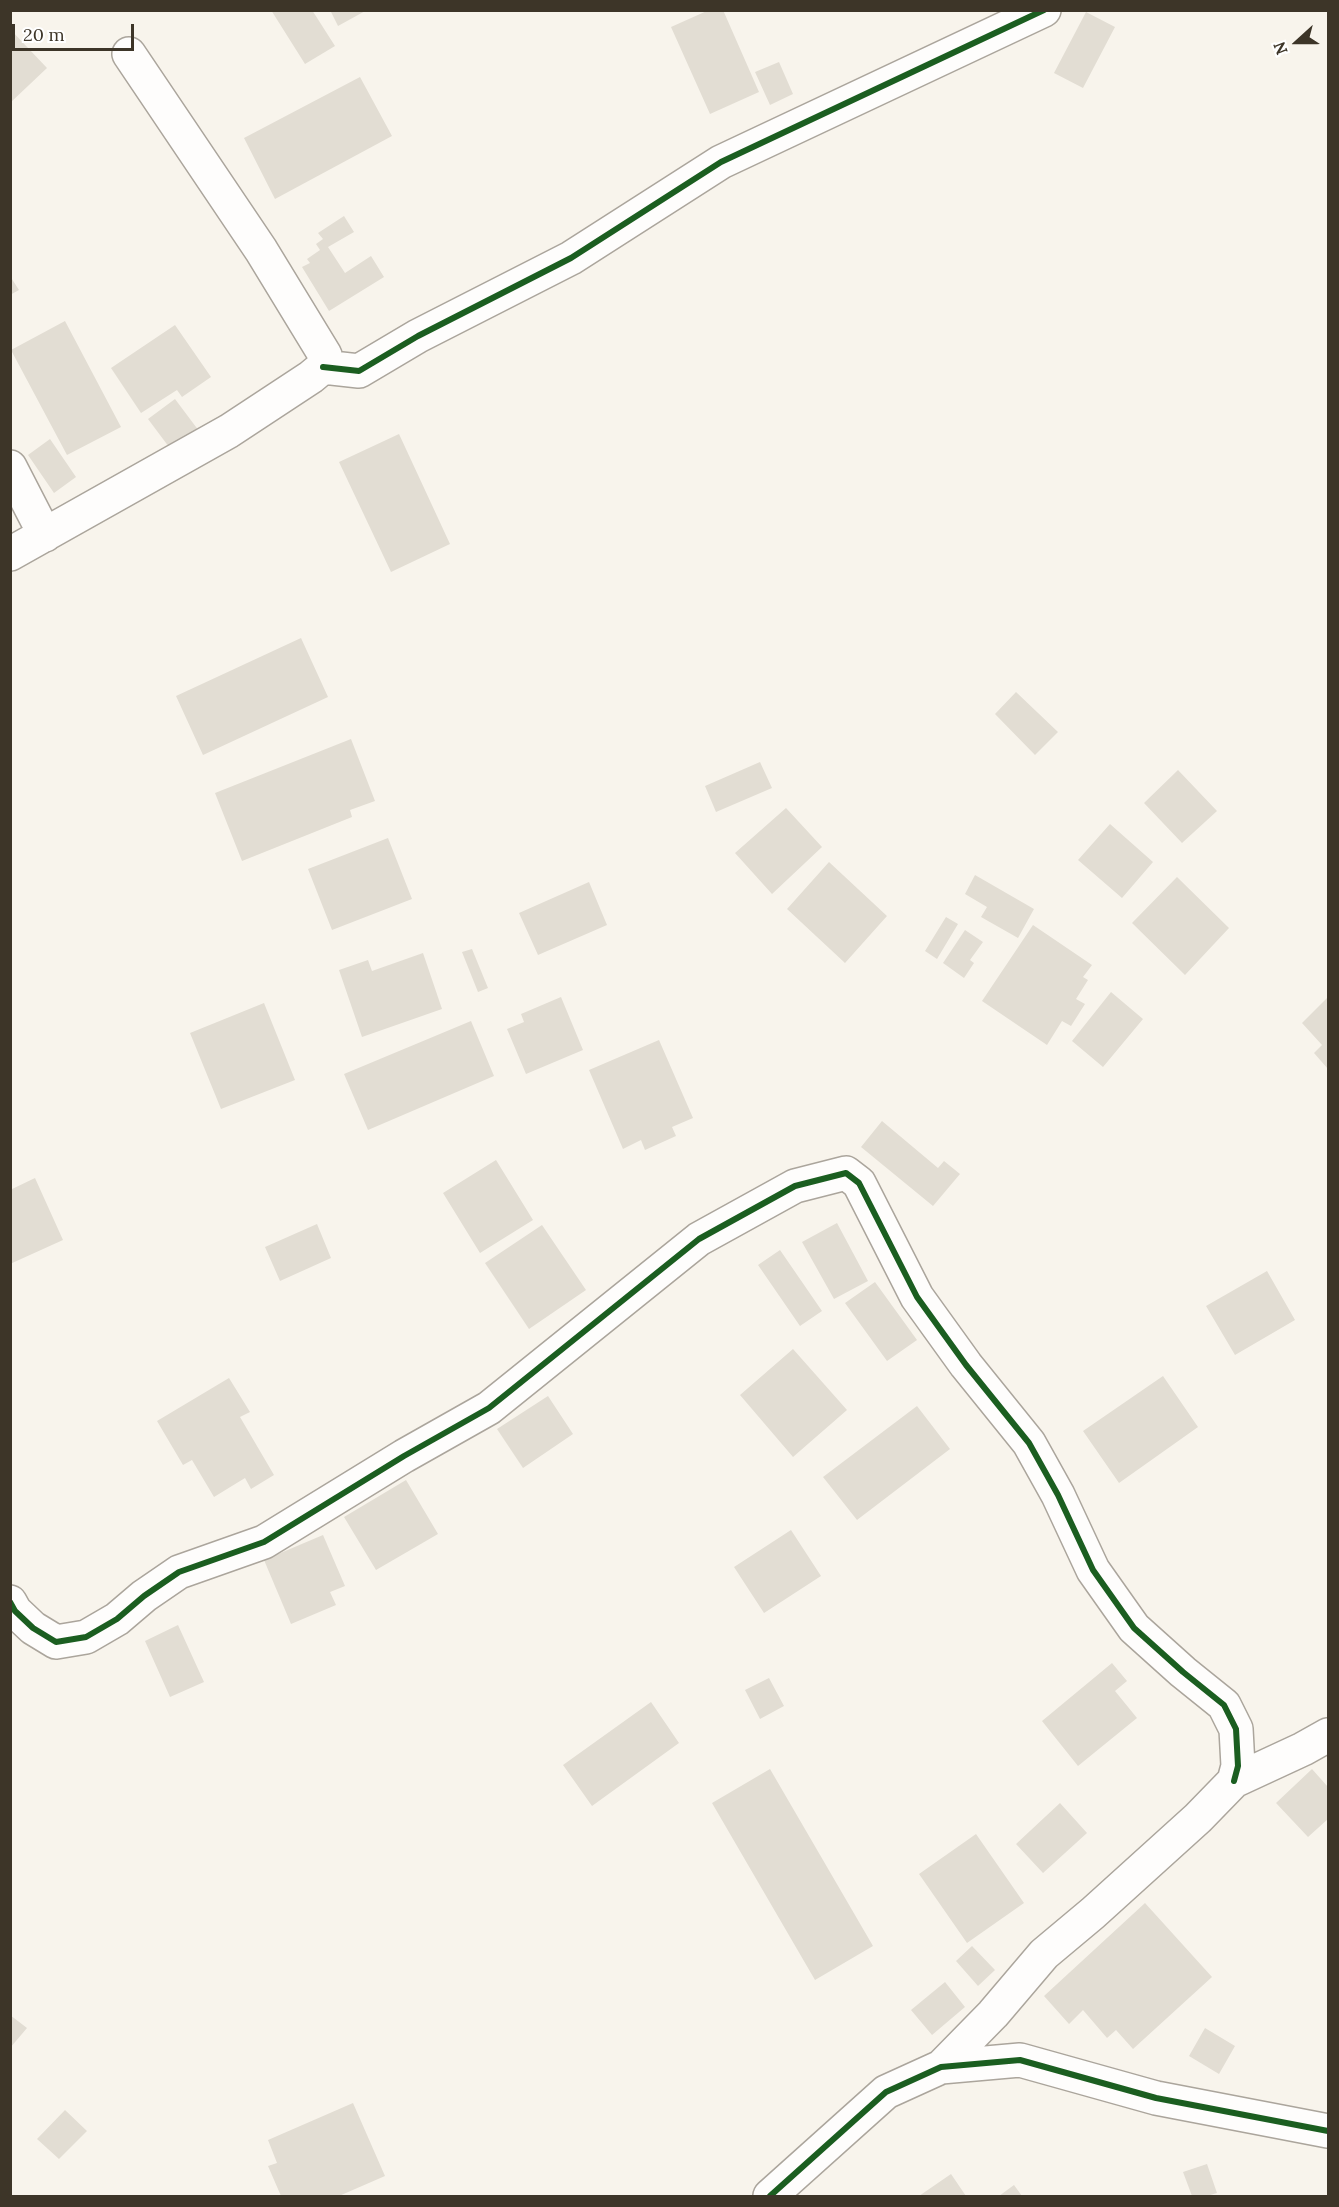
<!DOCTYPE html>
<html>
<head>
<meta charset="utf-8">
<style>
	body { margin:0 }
	#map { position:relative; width:1339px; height:2207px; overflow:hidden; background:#f8f4ec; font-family:Lora,serif }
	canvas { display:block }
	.frame { position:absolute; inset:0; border:12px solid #3d3528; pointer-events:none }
	.north { position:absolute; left:1267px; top:12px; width:60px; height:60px; -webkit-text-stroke:4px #fff; paint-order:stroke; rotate:249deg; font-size:16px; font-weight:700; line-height:24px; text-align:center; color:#3d3528 }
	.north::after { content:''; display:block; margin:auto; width:21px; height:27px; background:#3d3528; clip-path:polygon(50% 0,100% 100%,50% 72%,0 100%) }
	.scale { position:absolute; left:12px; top:24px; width:122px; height:27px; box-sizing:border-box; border:3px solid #3d3528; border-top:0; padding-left:8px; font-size:18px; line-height:21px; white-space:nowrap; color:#3d3528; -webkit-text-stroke:4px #fff; paint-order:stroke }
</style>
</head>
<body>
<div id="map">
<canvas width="1339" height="2207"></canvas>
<div class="frame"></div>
<div class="north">N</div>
<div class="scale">20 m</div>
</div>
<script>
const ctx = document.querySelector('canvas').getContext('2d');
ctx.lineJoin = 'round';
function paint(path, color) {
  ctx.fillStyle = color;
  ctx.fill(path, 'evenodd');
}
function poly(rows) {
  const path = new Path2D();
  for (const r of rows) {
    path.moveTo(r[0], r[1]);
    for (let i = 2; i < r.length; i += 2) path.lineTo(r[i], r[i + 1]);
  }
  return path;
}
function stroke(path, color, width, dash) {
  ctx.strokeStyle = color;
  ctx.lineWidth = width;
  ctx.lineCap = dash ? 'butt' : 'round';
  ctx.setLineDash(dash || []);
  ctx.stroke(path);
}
paint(poly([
	[271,10,312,10,335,46,305,64],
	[330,10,367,10,338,26],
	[709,10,723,10,759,92,710,114,671,27],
	[1086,12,1115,27,1083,88,1054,73],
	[10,29,47,68,10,103],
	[779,62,793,94,770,105,755,72],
	[360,77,392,136,275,199,244,138],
	[344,216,354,232,328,247,345,273,371,256,384,277,329,311,302,267,310,263,307,259,320,250,316,244,323,239,318,233],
	[10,276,19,290,10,295],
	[65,321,121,427,67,455,11,350],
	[175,325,211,377,182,397,177,390,141,413,111,368],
	[175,399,199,431,172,451,148,419],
	[399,434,450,544,391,572,339,462],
	[50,439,76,477,54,493,28,455],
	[301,638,328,697,203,755,176,696],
	[1016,692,1058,732,1035,755,995,714],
	[351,739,375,801,350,810,352,817,242,861,215,793],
	[760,762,772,788,716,812,705,786],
	[1178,770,1217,811,1182,843,1144,803],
	[786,808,822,847,772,894,735,853],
	[1110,824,1153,862,1122,898,1078,860],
	[388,838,412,899,332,930,308,869],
	[829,862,887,916,845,963,787,909],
	[975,875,1034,909,1018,938,981,917,987,907,965,894],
	[1177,877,1229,928,1185,975,1132,923],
	[589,882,607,925,538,955,519,913],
	[946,917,958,924,937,959,925,951],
	[1033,925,1092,965,1083,977,1088,980,1076,999,1085,1004,1071,1026,1062,1021,1047,1045,982,1001],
	[965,930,983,942,970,960,974,963,964,978,943,963],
	[472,949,488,988,478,992,462,952],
	[423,953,442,1009,362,1037,339,970,368,960,372,971],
	[1111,992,1143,1019,1103,1067,1072,1041],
	[561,997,583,1050,526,1074,507,1029,524,1022,521,1014],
	[1328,997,1328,1069,1314,1053,1322,1045,1302,1023],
	[264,1003,295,1080,221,1109,190,1033],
	[471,1021,494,1076,368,1130,344,1074],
	[659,1040,693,1118,672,1127,676,1136,645,1150,641,1140,623,1149,589,1070],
	[882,1121,938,1168,944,1161,960,1174,933,1206,861,1147],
	[496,1160,533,1220,480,1253,443,1193],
	[35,1178,63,1240,10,1264,10,1190],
	[837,1223,868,1281,834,1299,802,1242],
	[317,1224,331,1258,280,1281,265,1247],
	[542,1225,586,1290,529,1329,485,1263],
	[780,1250,822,1311,800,1326,758,1265],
	[1267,1271,1295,1320,1235,1355,1206,1306],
	[875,1282,917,1340,887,1361,845,1303],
	[793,1349,847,1410,793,1457,740,1395],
	[1163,1376,1198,1427,1119,1483,1083,1431],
	[229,1378,250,1412,240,1417,274,1475,251,1489,245,1478,214,1497,192,1460,183,1465,157,1421],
	[548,1396,573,1434,523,1468,497,1429],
	[917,1406,950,1449,857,1520,823,1477],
	[406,1480,438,1534,376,1570,344,1517],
	[791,1530,821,1576,764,1613,734,1567],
	[323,1535,345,1586,330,1592,336,1605,291,1624,264,1560],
	[178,1625,204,1682,170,1697,145,1641],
	[1112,1663,1127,1681,1115,1691,1137,1718,1078,1766,1042,1721],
	[769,1678,784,1706,760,1719,745,1690],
	[651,1702,679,1743,592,1806,563,1765],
	[770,1769,873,1946,815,1980,712,1803],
	[1312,1769,1328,1787,1328,1819,1308,1837,1276,1803],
	[1060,1803,1087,1833,1043,1873,1016,1844],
	[976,1834,1024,1903,967,1943,919,1874],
	[1145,1903,1212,1977,1133,2049,1116,2030,1107,2038,1083,2010,1069,2024,1044,1996],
	[972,1946,995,1970,978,1986,956,1961],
	[945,1982,965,2007,932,2035,911,2010],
	[10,2015,27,2028,10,2048],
	[1205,2028,1235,2046,1219,2074,1189,2056],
	[353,2103,385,2176,339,2196,281,2196,268,2166,277,2163,268,2140],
	[65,2110,87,2131,59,2159,37,2139],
	[1207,2164,1217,2193,1207,2196,1192,2196,1183,2172],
	[951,2174,966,2196,919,2196],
	[1014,2185,1022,2196,999,2196]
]), '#e2ddd3');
const minor = poly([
	[323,367,359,371,418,336,571,258,721,162,1044,10],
	[10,467,45,535],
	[10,554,229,431,311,377,323,367,325,355,261,250,129,54],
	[10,1602,15,1611,33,1628,56,1642,86,1637,117,1619,144,1596,179,1572,264,1542,404,1456,489,1408,699,1239,795,1186,846,1173,859,1183,917,1297,966,1365,1029,1443,1058,1495,1093,1570,1134,1628,1183,1672,1224,1705,1236,1729,1238,1766,1234,1781],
	[941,2067,993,2014,1044,1954,1093,1913,1198,1818,1234,1781,1303,1749,1328,1735],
	[770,2196,886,2092,941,2067,1020,2060,1156,2098,1328,2131]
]);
stroke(minor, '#aba59c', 36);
stroke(minor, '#fefdfc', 33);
stroke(poly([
	[323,367,359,371,418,336,571,258,721,162,1044,10],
	[10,1602,15,1611,33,1628,56,1642,86,1637,117,1619,144,1596,179,1572,264,1542,404,1456,489,1408,699,1239,795,1186,846,1173,859,1183,917,1297,966,1365,1029,1443,1058,1495,1093,1570,1134,1628,1183,1672,1224,1705,1236,1729,1238,1766,1234,1781],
	[770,2196,886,2092,941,2067,1020,2060,1156,2098,1328,2131]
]), '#1b5e20', 6);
</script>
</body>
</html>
